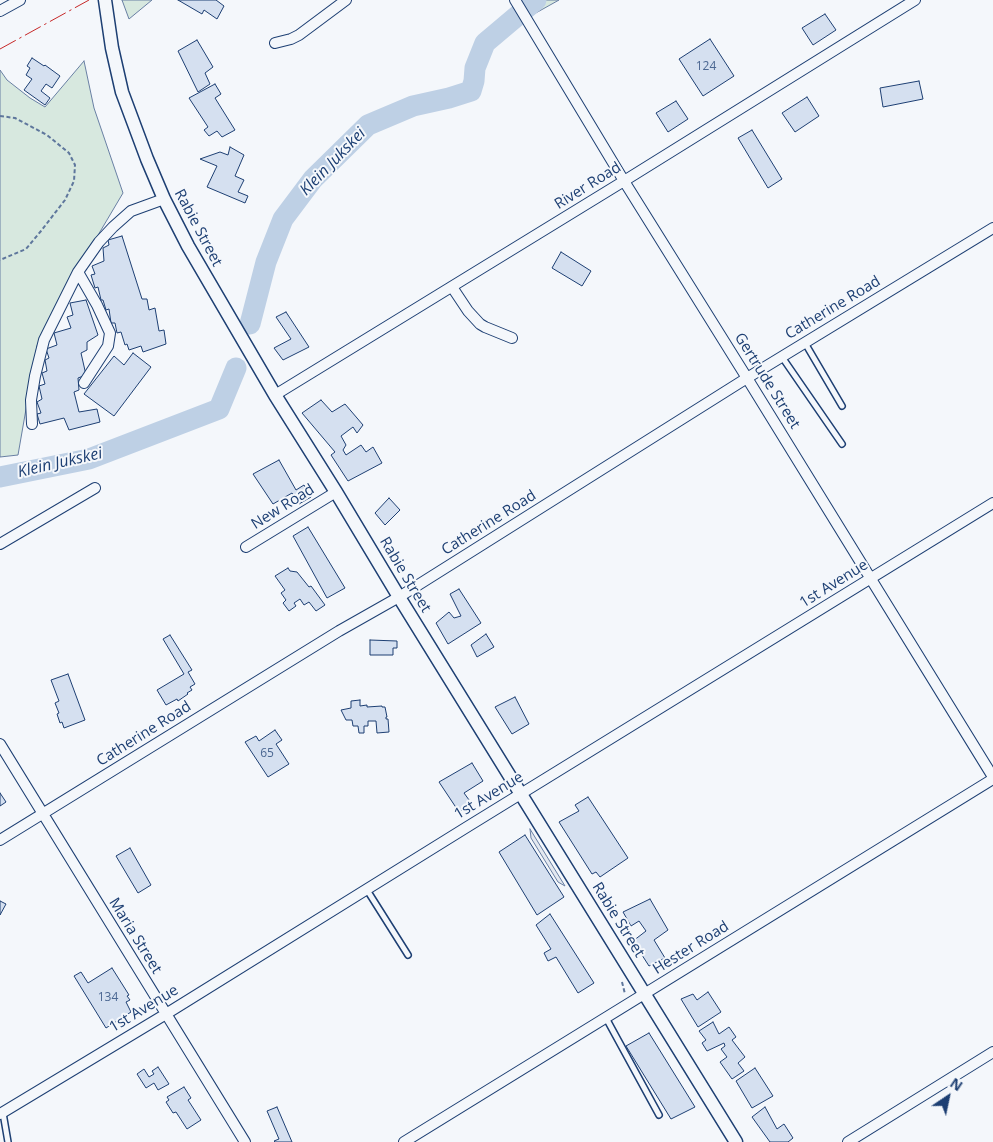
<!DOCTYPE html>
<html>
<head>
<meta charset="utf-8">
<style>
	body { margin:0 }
	#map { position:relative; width:993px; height:1142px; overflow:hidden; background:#f4f7fb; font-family:"Open Sans",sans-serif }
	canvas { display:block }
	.north { position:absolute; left:923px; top:1072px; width:50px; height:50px; -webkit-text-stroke:4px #f4f7fb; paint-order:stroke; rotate:34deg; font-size:14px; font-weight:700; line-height:20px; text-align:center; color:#1d3f73 }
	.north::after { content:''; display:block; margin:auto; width:18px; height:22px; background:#1d3f73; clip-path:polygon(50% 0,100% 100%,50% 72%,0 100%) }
</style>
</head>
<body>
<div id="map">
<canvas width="993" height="1142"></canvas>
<div class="north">N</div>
</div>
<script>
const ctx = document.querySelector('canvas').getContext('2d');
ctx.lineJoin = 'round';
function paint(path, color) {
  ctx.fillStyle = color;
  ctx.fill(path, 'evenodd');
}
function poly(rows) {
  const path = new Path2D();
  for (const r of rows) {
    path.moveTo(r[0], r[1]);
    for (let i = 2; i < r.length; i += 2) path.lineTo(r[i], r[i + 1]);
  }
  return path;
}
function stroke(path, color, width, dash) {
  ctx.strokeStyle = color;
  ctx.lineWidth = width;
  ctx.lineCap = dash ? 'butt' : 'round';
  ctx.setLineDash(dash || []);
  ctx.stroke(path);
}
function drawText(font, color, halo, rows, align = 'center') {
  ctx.font = font + ' "Open Sans",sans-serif';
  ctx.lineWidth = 4;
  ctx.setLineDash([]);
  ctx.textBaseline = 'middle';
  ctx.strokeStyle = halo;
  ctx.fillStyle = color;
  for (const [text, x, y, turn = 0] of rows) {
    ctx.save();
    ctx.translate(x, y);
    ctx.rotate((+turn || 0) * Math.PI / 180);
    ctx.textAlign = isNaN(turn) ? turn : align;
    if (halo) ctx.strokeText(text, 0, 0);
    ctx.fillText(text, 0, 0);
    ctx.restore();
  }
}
const green = poly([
	[122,0,152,0,129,19,122,0],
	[529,0,559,0,534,14,529,0],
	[84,61,94,108,123,193,69,284,37,346,18,455,0,457,0,70,7,80,30,98,45,107,84,61]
]);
paint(green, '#d7e8df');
stroke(green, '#687fa3', 1);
const parking = poly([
	[530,829,565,886,558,882,531,838,530,829]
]);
paint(parking, '#e3e8f0');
stroke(parking, '#687fa3', 1);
stroke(poly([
	[250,324,266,262,283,219,313,179,368,125,413,106,449,98,471,91,474,81,475,68,485,43,536,0],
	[0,477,89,459,219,409,236,368]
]), '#bed0e5', 21);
const building = poly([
	[178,0,216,0,224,6,217,19,204,10,202,14,178,0],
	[825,14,836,30,813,45,802,28,825,14],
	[710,39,734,76,703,96,679,59,710,39],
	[197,40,213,67,205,73,210,84,198,92,178,51,197,40],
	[32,58,44,66,45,65,60,76,52,88,46,84,41,91,50,98,45,105,24,90,32,79,26,75,30,68,27,66,32,58],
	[919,81,923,99,883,107,880,88,919,81],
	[215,84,221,94,215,98,235,130,222,137,217,131,209,136,204,130,208,127,189,98,215,84],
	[807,97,819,116,795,132,782,113,807,97],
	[676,101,688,119,668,132,656,113,676,101],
	[752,130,782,179,768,188,738,138,752,130],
	[230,147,244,155,235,176,244,180,238,192,248,196,245,203,207,187,217,166,200,159,220,152,228,155,230,147],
	[122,236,142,299,147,299,149,310,155,308,159,331,164,330,166,344,143,352,141,346,129,350,127,344,125,345,121,332,117,333,115,323,111,323,109,309,106,310,103,300,101,300,98,287,95,288,91,275,95,274,92,266,104,261,103,248,109,245,108,240,122,236],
	[561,252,591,271,582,286,552,268,561,252],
	[86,300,98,335,87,342,87,350,81,353,86,375,78,378,79,390,74,392,79,412,97,409,100,422,69,430,64,418,40,424,37,414,41,413,37,402,42,399,39,386,45,384,42,373,47,371,45,360,49,358,46,349,57,345,54,333,71,328,67,317,73,315,70,303,86,300],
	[286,312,309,347,283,360,274,348,291,339,276,317,286,312],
	[133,353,151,367,114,416,84,394,114,356,124,365,133,353],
	[321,400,332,412,345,404,363,425,357,433,353,427,341,436,346,445,343,450,346,455,361,445,366,452,373,447,382,463,348,481,331,455,335,452,302,413,321,400],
	[279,460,296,490,304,485,311,497,299,504,292,493,273,504,253,474,279,460],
	[389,498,400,510,385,525,375,513,389,498],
	[308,527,345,588,327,598,293,536,308,527],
	[288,568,290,571,297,572,309,587,311,586,325,605,316,611,309,602,304,605,300,599,294,603,296,606,289,611,283,603,286,600,281,593,285,590,275,576,288,568],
	[459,589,481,623,448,644,436,623,449,612,454,618,461,616,450,594,459,589],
	[486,634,494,647,477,657,471,645,486,634],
	[170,635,192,670,188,672,195,684,190,687,192,690,187,693,188,694,178,701,177,699,166,705,157,690,184,674,163,639,170,635],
	[370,640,397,641,397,648,393,648,393,655,370,655,370,640],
	[68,674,85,720,64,728,62,722,60,723,57,714,59,713,55,703,59,701,51,680,68,674],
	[515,697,529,724,512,734,495,707,515,697],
	[360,700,360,706,367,705,367,707,382,706,382,707,385,707,387,717,386,717,386,719,388,719,389,732,377,733,376,721,368,721,368,726,364,726,364,733,359,733,358,726,353,726,352,720,346,720,341,710,351,708,351,701,360,700],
	[275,730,282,740,276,744,289,764,268,777,245,742,256,736,259,741,275,730],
	[472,763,483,781,464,793,472,804,459,812,439,782,472,763],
	[0,793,6,802,0,806,0,793],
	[588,797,628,858,600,877,596,872,592,874,559,822,579,811,575,805,588,797],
	[525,835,564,897,537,915,499,852,525,835],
	[130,848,151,885,138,893,116,856,130,848],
	[650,899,668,930,654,940,665,958,649,966,633,941,646,931,639,921,631,926,623,912,650,899],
	[0,901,6,904,0,915,0,901],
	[550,914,594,983,578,993,556,957,548,961,544,953,551,949,536,925,550,914],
	[112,968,129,995,127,996,130,1000,126,1002,131,1012,106,1028,74,976,81,972,88,983,112,968],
	[708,992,721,1012,698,1027,681,999,693,994,697,1000,708,992],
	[713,1022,719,1034,729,1027,736,1037,732,1040,745,1057,738,1063,744,1071,732,1079,720,1062,727,1057,721,1049,725,1046,724,1043,707,1051,702,1043,706,1040,699,1031,713,1022],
	[649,1033,695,1107,671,1119,626,1046,649,1033],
	[158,1067,169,1084,158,1090,154,1083,146,1088,137,1074,144,1069,149,1077,154,1074,152,1071,158,1067],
	[755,1068,773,1096,752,1108,736,1081,755,1068],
	[184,1087,191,1098,188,1100,201,1120,187,1129,176,1112,173,1113,166,1102,169,1100,167,1097,184,1087],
	[277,1107,292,1142,275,1142,274,1141,279,1139,267,1111,277,1107],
	[765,1107,777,1129,784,1124,793,1138,788,1142,770,1142,752,1117,765,1107]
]);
paint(building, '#d5e0f0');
stroke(building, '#1d3f73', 1);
const service = poly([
	[805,343,842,406],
	[782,357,842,444],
	[367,890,408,955],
	[606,1018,659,1115],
	[3,1113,8,1142]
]);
const minor = poly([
	[515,0,624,181,747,378,993,777],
	[0,11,20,0],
	[275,43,291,39,299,35,346,0],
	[78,272,97,305,110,333,108,346,84,383],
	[452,287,468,311,480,324,485,327,512,338],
	[275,395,624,181,915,0],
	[32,424,31,400,35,376,44,340,78,272,99,242,113,227,131,211,164,199],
	[0,544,95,488],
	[246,547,336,492],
	[0,744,245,1142],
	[0,840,339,631,399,597,747,378,993,228],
	[0,1114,166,1014,467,827,993,503],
	[404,1142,993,779],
	[848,1142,993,1052]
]);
const tertiary = poly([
	[105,0,112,48,122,92,147,159,164,199,188,246,275,395,336,492,399,597,736,1142]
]);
stroke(service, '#1d3f73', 8);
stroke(minor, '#1d3f73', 12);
stroke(tertiary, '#1d3f73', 15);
stroke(poly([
	[0,116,15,118,47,135,69,153,75,165,74,181,65,200,41,231,26,249,0,260],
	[622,982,625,994]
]), '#5e769c', 2, [4, 2.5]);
stroke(service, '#f4f7fb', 5);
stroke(minor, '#f4f7fb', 10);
stroke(tertiary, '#f4f7fb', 12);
stroke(poly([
	[0,49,89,0]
]), '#c62828', 1, [18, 4, 2.5, 4]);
drawText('12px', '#4b6792', null, [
	["124",706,67],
	["65",267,754],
	["134",108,998]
]);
drawText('15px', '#1d3f73', '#f4f7fb', [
	["River Road",588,186,-32],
	["Rabie Street",198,228,62],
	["Catherine Road",833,308,-31],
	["Gertrude Street",767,381,58],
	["New Road",283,507,-32],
	["Catherine Road",489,523,-32],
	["Rabie Street",405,575,59],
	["1st Avenue",834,584,-32],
	["Catherine Road",144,734,-32],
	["1st Avenue",489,796,-31],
	["Rabie Street",618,920,58],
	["Maria Street",135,936,58],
	["Hester Road",691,948,-32],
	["1st Avenue",144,1009,-31]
]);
drawText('italic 16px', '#1d3f73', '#f4f7fb', [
	["Klein Jukskei",333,162,-46],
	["Klein Jukskei",60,463,-13]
]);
</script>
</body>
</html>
